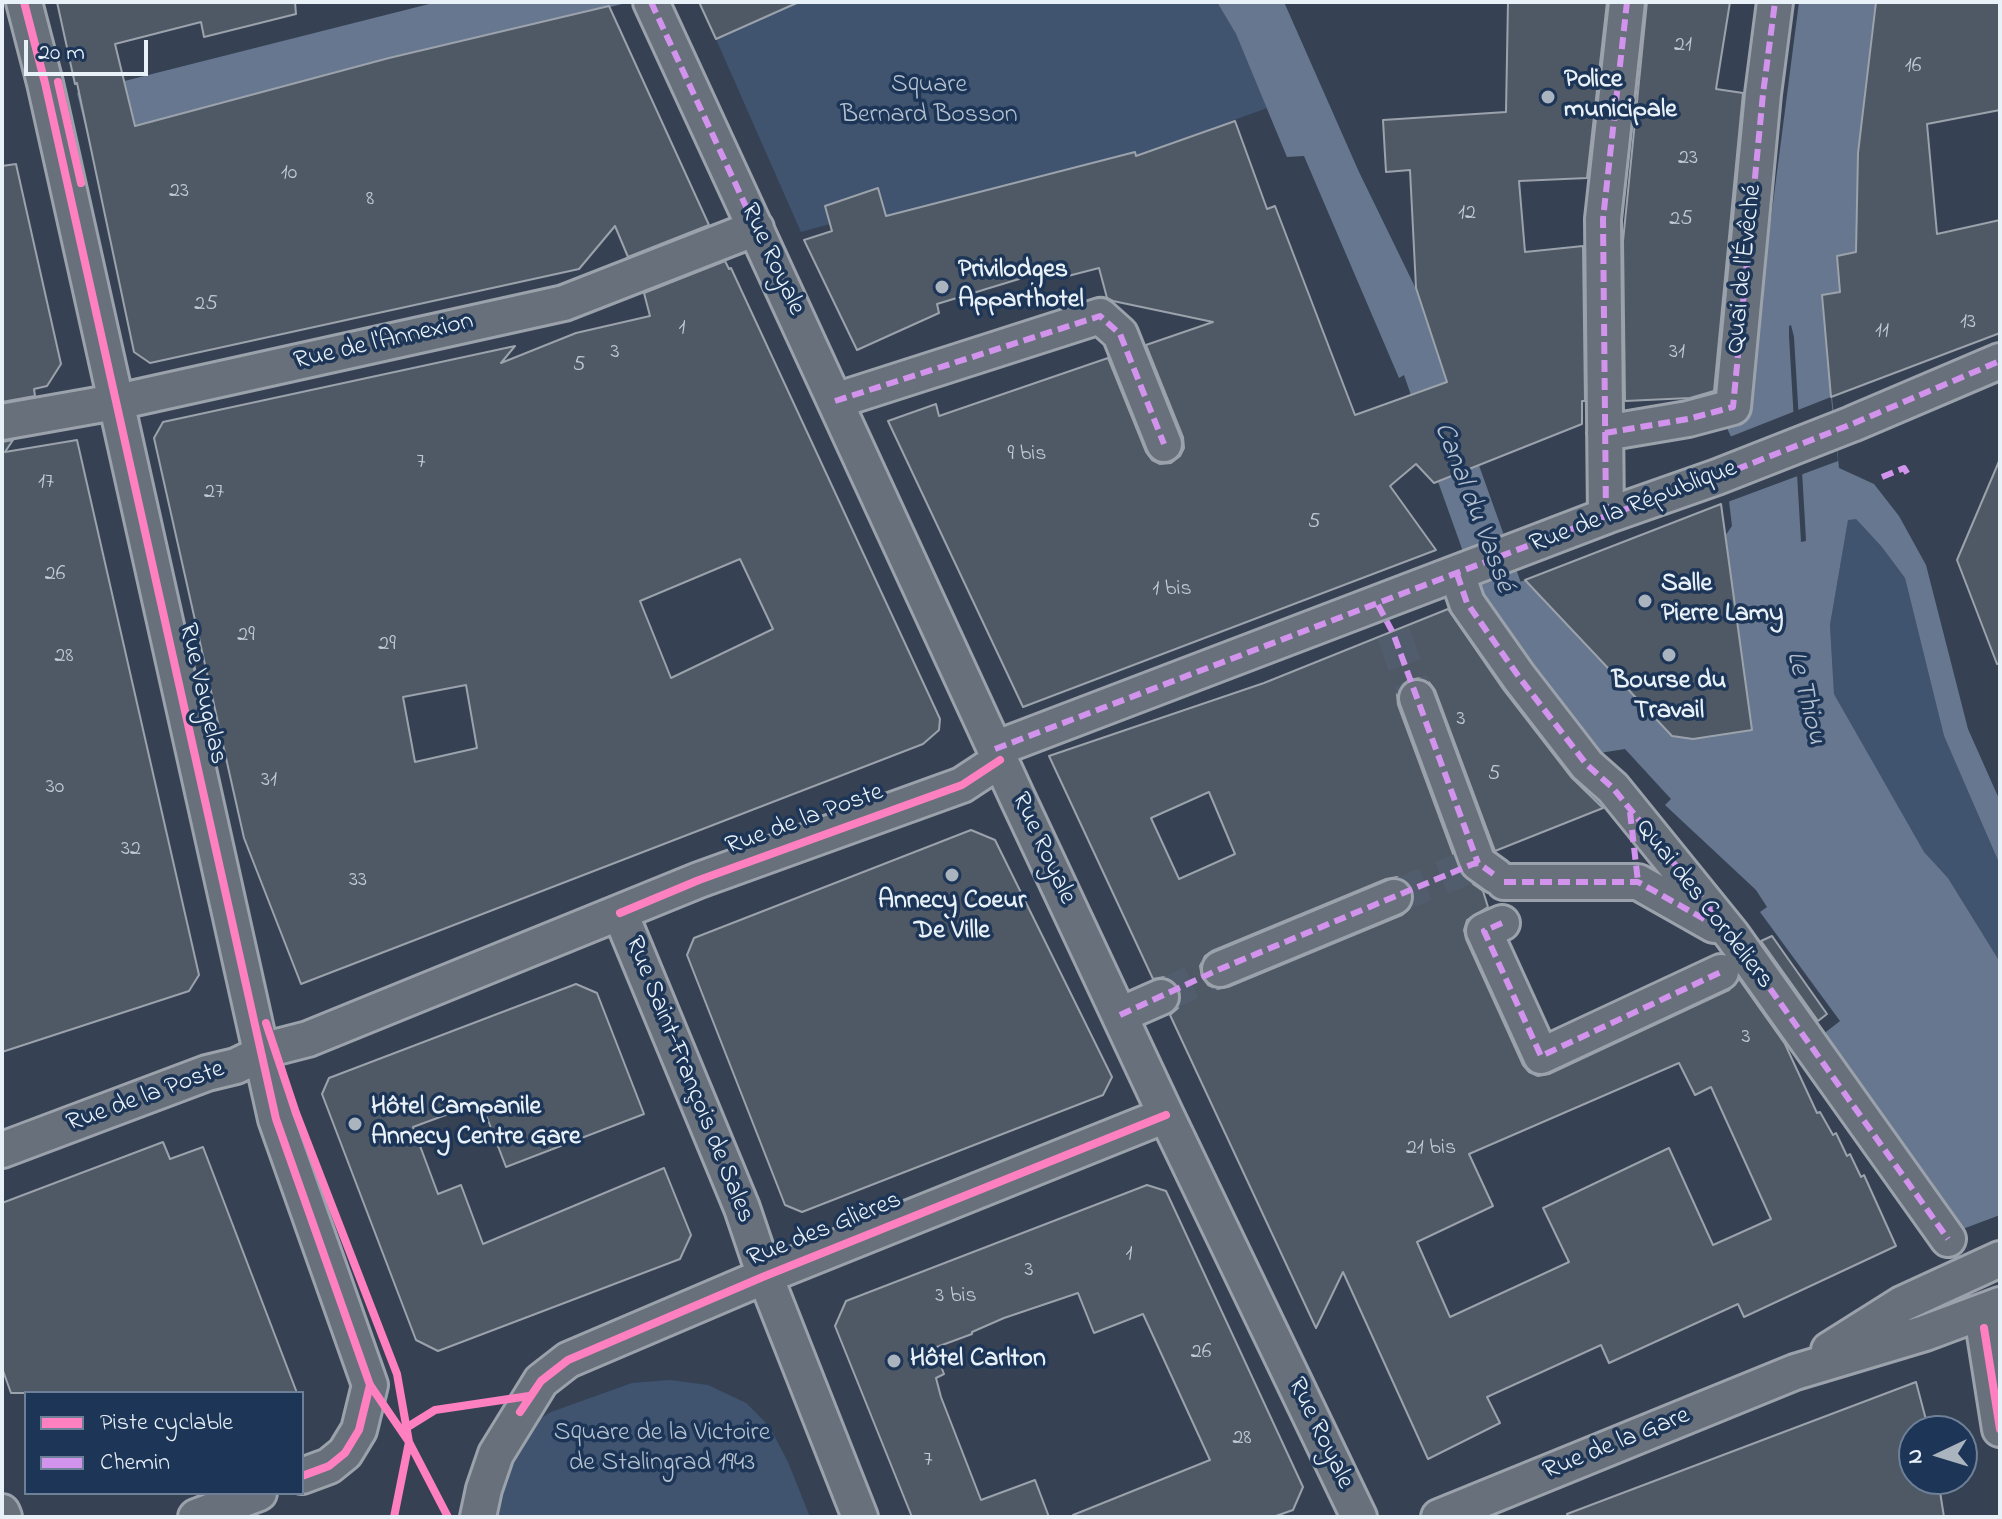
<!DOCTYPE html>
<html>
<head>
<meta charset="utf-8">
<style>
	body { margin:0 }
	#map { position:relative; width:2002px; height:1519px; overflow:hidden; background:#364254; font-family:"Indie Flower",sans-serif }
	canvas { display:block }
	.frame { position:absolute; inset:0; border:4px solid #e8f1f8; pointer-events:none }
	.legend { position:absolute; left:24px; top:1391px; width:280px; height:104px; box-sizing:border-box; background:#1d3557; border:2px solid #6e8097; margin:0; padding:10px 14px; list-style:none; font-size:24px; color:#e8f1f8 }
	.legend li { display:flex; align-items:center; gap:16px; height:40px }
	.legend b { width:40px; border:2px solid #6e8097 }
	.north { position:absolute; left:1898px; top:1415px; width:80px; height:80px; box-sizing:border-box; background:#1d3557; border:2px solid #6e8097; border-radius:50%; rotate:266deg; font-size:22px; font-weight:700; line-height:32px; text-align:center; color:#e8f1f8 }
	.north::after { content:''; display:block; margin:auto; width:28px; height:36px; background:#aab4bf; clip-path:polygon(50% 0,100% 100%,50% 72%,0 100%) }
	.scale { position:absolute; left:24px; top:40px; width:124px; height:36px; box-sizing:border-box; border:4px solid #e8f1f8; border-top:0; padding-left:10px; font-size:24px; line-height:28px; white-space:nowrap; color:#e8f1f8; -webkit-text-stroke:6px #1d3557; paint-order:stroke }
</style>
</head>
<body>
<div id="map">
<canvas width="2002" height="1519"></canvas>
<div class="frame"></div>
<ul class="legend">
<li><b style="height:10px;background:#ff80c0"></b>Piste cyclable</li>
<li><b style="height:10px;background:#d193ec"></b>Chemin</li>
</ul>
<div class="north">N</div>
<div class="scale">20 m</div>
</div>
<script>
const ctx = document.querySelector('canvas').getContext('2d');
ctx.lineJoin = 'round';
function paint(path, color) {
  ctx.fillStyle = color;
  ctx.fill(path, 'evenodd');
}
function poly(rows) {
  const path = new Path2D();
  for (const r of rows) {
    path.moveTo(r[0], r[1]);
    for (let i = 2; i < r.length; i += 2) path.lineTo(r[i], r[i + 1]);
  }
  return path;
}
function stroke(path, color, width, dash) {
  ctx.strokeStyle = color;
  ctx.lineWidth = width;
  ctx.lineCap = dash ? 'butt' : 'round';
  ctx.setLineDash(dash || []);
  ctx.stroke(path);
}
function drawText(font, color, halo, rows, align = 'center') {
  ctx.font = font + ' "Indie Flower",sans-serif';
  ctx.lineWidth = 7;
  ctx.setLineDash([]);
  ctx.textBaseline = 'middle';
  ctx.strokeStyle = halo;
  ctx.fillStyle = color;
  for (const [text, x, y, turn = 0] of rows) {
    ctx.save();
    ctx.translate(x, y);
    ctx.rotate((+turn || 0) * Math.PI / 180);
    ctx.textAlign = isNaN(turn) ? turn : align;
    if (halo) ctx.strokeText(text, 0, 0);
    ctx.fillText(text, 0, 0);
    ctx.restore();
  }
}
paint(poly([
	[750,2,1217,2,1236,34,1267,108,1136,156,1134,152,886,216,878,188,825,206,830,224,801,232,716,39,758,20],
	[1848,519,1856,519,1881,546,1905,578,1944,736,2000,865,2000,962,1948,878,1924,853,1834,694,1830,625],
	[670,1380,708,1385,746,1403,769,1426,788,1462,810,1517,492,1517,505,1462,530,1425,551,1412,632,1383]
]), '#405470');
paint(poly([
	[437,2,630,2,88,138,77,93],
	[1217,2,1284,2,1359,172,1416,289,1476,466,1440,479,1404,375,1399,378,1304,156,1287,157,1236,34],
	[1799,2,1876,2,1858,153,1856,252,1837,256,1840,292,1822,296,1839,468,1874,484,1899,516,1926,565,1968,729,2000,801,2000,865,1944,736,1905,578,1881,546,1856,519,1848,520,1830,625,1834,694,1924,852,1948,878,2000,962,2000,1327,1960,1230,1822,1035,1840,1021,1760,912,1767,907,1756,890,1665,805,1671,799,1625,749,1587,755,1473,601,1525,580,1672,736,1693,739,1752,730,1725,536,1732,526,1723,451,1733,441,1726,426,1758,319],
	[1791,325,1794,337,1805,522,1806,541,1801,542,1789,336,1789,326]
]), '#66778f');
paint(poly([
	[1831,397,1838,461,1725,503,1719,451,1727,438],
	[2000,1215,2000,1327,1960,1230]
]), '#364254');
stroke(poly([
	[1439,419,1503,598,1537,639]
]), '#66778f', 44);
const building = poly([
	[57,2,295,2,296,14,204,37,201,22,115,44,135,126,389,58,609,6,709,225,628,257,615,226,579,269,150,363,134,352,77,83,75,84,57,2],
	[699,2,799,2,716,39,699,2],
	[1508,2,1607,2,1587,178,1519,181,1525,252,1583,246,1585,401,1582,401,1582,424,1434,483,1416,464,1390,486,1436,550,1023,707,888,421,936,404,939,416,1108,358,1146,452,1152,460,1160,464,1171,463,1180,456,1184,448,1183,437,1146,345,1213,322,1113,301,1107,298,1099,268,1068,276,1065,265,937,304,939,313,857,350,804,240,832,231,825,206,878,188,886,216,1135,152,1136,156,1235,121,1267,209,1275,206,1355,415,1447,382,1416,288,1410,170,1386,172,1383,120,1506,112,1508,2],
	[1647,2,1730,2,1716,89,1743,93,1714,391,1690,398,1625,401,1623,241,1647,2],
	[1876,2,2000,2,2000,110,1927,124,1937,234,2000,220,2000,333,1831,397,1822,295,1840,292,1837,256,1856,252,1858,153,1876,2],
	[16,164,61,364,47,386,34,389,35,396,2,402,2,166,16,164],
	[725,261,729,269,731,268,935,708,940,719,939,730,923,744,301,984,244,838,154,438,163,422,515,346,501,363,576,333,650,316,644,293,725,261],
	[740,559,773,629,671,678,640,601,740,559],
	[466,685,477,748,415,762,403,697,466,685],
	[13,440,5,452,77,440,199,975,189,991,2,1052,2,442,13,440],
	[2000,459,2000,663,1997,664,1957,560,2000,459],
	[1721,504,1752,730,1693,739,1672,736,1525,580,1721,504],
	[1448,609,1503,689,1571,777,1603,808,1495,851,1435,690,1429,682,1420,678,1409,680,1401,686,1397,695,1398,705,1459,870,1466,879,1483,891,1488,907,1467,920,1464,930,1466,939,1523,1065,1529,1072,1538,1076,1549,1074,1729,990,1739,979,1785,1044,1817,1113,1820,1112,1833,1135,1836,1133,1847,1156,1850,1154,1861,1177,1864,1175,1896,1246,1744,1317,1738,1304,1609,1363,1601,1345,1487,1397,1500,1423,1428,1459,1343,1272,1316,1328,1170,1015,1178,1008,1181,1000,1179,988,1172,980,1164,977,1153,979,1049,756,1264,683,1448,609],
	[1209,792,1235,854,1179,879,1151,818,1209,792],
	[1397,877,1407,882,1413,890,1414,899,1410,908,1402,915,1228,987,1217,989,1208,985,1202,977,1200,966,1205,956,1212,951,1386,879,1397,877],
	[1679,1063,1695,1095,1711,1087,1771,1219,1713,1245,1669,1148,1543,1208,1569,1262,1450,1317,1417,1242,1493,1206,1469,1154,1679,1063],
	[971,830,995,840,1112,1077,1103,1095,969,1147,802,1212,785,1205,687,955,694,938,971,830],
	[1772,936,1827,1014,1818,1021,1761,941,1772,936],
	[576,984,597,993,644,1114,506,1167,481,1102,413,1127,438,1194,461,1185,483,1244,664,1168,691,1235,680,1259,438,1351,416,1340,322,1094,329,1078,576,984],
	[163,1142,170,1159,203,1147,297,1393,11,1393,2,1368,2,1203,163,1142],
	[1147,1185,1166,1191,1303,1487,1293,1510,1273,1517,1073,1517,1073,1515,1210,1460,1143,1314,1094,1333,1078,1293,1004,1318,972,1332,972,1334,934,1348,944,1374,936,1378,941,1397,981,1500,1035,1480,1049,1517,912,1517,835,1326,846,1301,1147,1185],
	[1916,1382,1929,1431,1914,1431,1914,1479,1938,1479,1944,1517,1568,1517,1567,1514,1916,1382]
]);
paint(building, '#4f5966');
stroke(building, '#9ba2ab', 2);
stroke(poly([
	[1393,633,1417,698],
	[1394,897,1478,863],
	[1161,997,1220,969]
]), '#515c6d', 34, [34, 17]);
const street = poly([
	[24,2,45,83,276,1119,370,1385,359,1430,345,1453,329,1466,302,1476],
	[651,2,1018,799,1166,1115,1359,1517],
	[835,401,1100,316,1120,334,1164,444],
	[2,422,126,400,564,303,756,228],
	[1605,433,1688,419,1733,407,1763,94,1775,2],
	[1606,516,1603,219,1627,2],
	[1457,574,1467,603,1519,677,1587,765,1613,788,1732,935,1948,1239],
	[1417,698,1478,863,1496,876],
	[995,749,1606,516,1717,477,1852,424,2000,361],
	[1504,882,1638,882,1714,925],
	[620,913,742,1208,765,1276,860,1517],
	[1502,923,1484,931,1541,1056,1721,972],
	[1220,969,1394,897],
	[1120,1015,1161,997],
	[2,1150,207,1073,236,1066,273,1048,308,1039,699,880,962,785,1000,760],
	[1984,1328,2000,1429],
	[1829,1350,1902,1304,2000,1259],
	[2,1512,4,1517],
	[196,1517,259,1493],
	[478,1517,484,1489,496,1454,541,1381,568,1360,765,1276,1166,1115],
	[1439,1517,1795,1372,1925,1333,2000,1305]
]);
stroke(street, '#9ba2ab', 40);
stroke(street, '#68717b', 34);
stroke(poly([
	[651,2,756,228],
	[835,401,1100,316,1120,334,1164,444],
	[1605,433,1688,419,1733,407,1763,94,1775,2],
	[1882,477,1904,468,1909,476],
	[1606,516,1603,219,1627,2],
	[1457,574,1467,603,1519,677,1587,765,1613,788,1732,935,1948,1239],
	[1378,605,1393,633,1478,863],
	[995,749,1606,516,1717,477,1852,424,2000,361],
	[1630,812,1638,882],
	[1504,882,1638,882,1722,929],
	[1502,923,1484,931,1541,1056,1721,972],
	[1120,1015,1220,969,1473,864,1478,863,1496,876]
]), '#d193ec', 6, [12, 6]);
stroke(poly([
	[24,2,45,83,276,1119,370,1385,409,1442,448,1517],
	[58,82,81,183],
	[620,913,699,880,962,785,1000,760],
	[266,1023,296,1113,397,1374,409,1442,394,1517],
	[1984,1328,2000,1429],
	[520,1412,541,1381,568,1360,765,1276,1166,1115],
	[406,1428,435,1410,529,1396],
	[302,1476,329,1466,345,1453,359,1430,370,1385]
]), '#ff80c0', 8);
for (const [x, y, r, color] of [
	[1548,97,8,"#aab4bf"],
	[942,287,8,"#aab4bf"],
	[1645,601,8,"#aab4bf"],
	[1669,655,8,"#aab4bf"],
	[952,875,8,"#aab4bf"],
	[355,1124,8,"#aab4bf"],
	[894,1361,8,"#aab4bf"]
]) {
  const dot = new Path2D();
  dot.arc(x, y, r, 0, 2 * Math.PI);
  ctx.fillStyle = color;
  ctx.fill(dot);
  stroke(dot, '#1d3557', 3);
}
drawText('22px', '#c2cbd4', null, [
	["21",1683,46],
	["16",1913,67],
	["23",1688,159],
	["10",289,174],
	["23",179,192],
	["8",370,200],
	["12",1467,214],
	["25",1681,220],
	["25",206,305],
	["13",1968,323],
	["1",682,329],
	["11",1882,332],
	["3",615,353],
	["31",1677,353],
	["5",579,366],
	["9 bis",1027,455],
	["7",421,463],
	["17",46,483],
	["27",214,493],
	["5",1314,523],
	["26",55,575],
	["1 bis",1172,590],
	["29",246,636],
	["29",387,645],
	["28",64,657],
	["3",1461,720],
	["5",1494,775],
	["31",269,781],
	["30",55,788],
	["32",131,850],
	["33",358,881],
	["3",1746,1038],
	["21 bis",1431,1149],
	["1",1129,1255],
	["3",1029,1271],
	["3 bis",956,1297],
	["26",1201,1353],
	["28",1242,1439],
	["7",928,1461]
]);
drawText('bold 26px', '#e8f1f8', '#1d3557', [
	["Police",1564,82],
	["municipale",1564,112],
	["Privilodges",958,272],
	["Apparthotel",958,302],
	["Salle",1661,586],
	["Pierre Lamy",1661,616],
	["Bourse du",1669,683,"center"],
	["Travail",1669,713,"center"],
	["Annecy Coeur",952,903,"center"],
	["De Ville",952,933,"center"],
	["Hôtel Campanile",371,1109],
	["Annecy Centre Gare",371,1139],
	["Hôtel Carlton",910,1361]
], 'left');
drawText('26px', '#b6c3d0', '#1d3557', [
	["Square",929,87],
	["Bernard Bosson",929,117],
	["Square de la Victoire",662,1435],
	["de Stalingrad 1943",662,1465]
]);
drawText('26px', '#e8f1f8', '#1d3557', [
	["Rue Royale",771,260,65],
	["Quai de l'Évêché",1746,269,-84],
	["Rue de l'Annexion",384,343,-13],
	["Rue de la République",1634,508,-21],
	["Rue Vaugelas",201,694,77],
	["Rue de la Poste",805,821,-20],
	["Rue Royale",1042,849,65],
	["Quai des Cordeliers",1703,905,52],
	["Rue Saint-François de Sales",688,1080,68],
	["Rue de la Poste",146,1098,-20],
	["Rue des Glières",825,1231,-22],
	["Rue Royale",1319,1434,64],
	["Rue de la Gare",1617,1445,-22]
]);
drawText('italic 28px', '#b6c2d0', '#1d3557', [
	["Canal du Vassé",1472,508,69],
	["Le Thiou",1804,698,76]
]);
</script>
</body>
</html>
